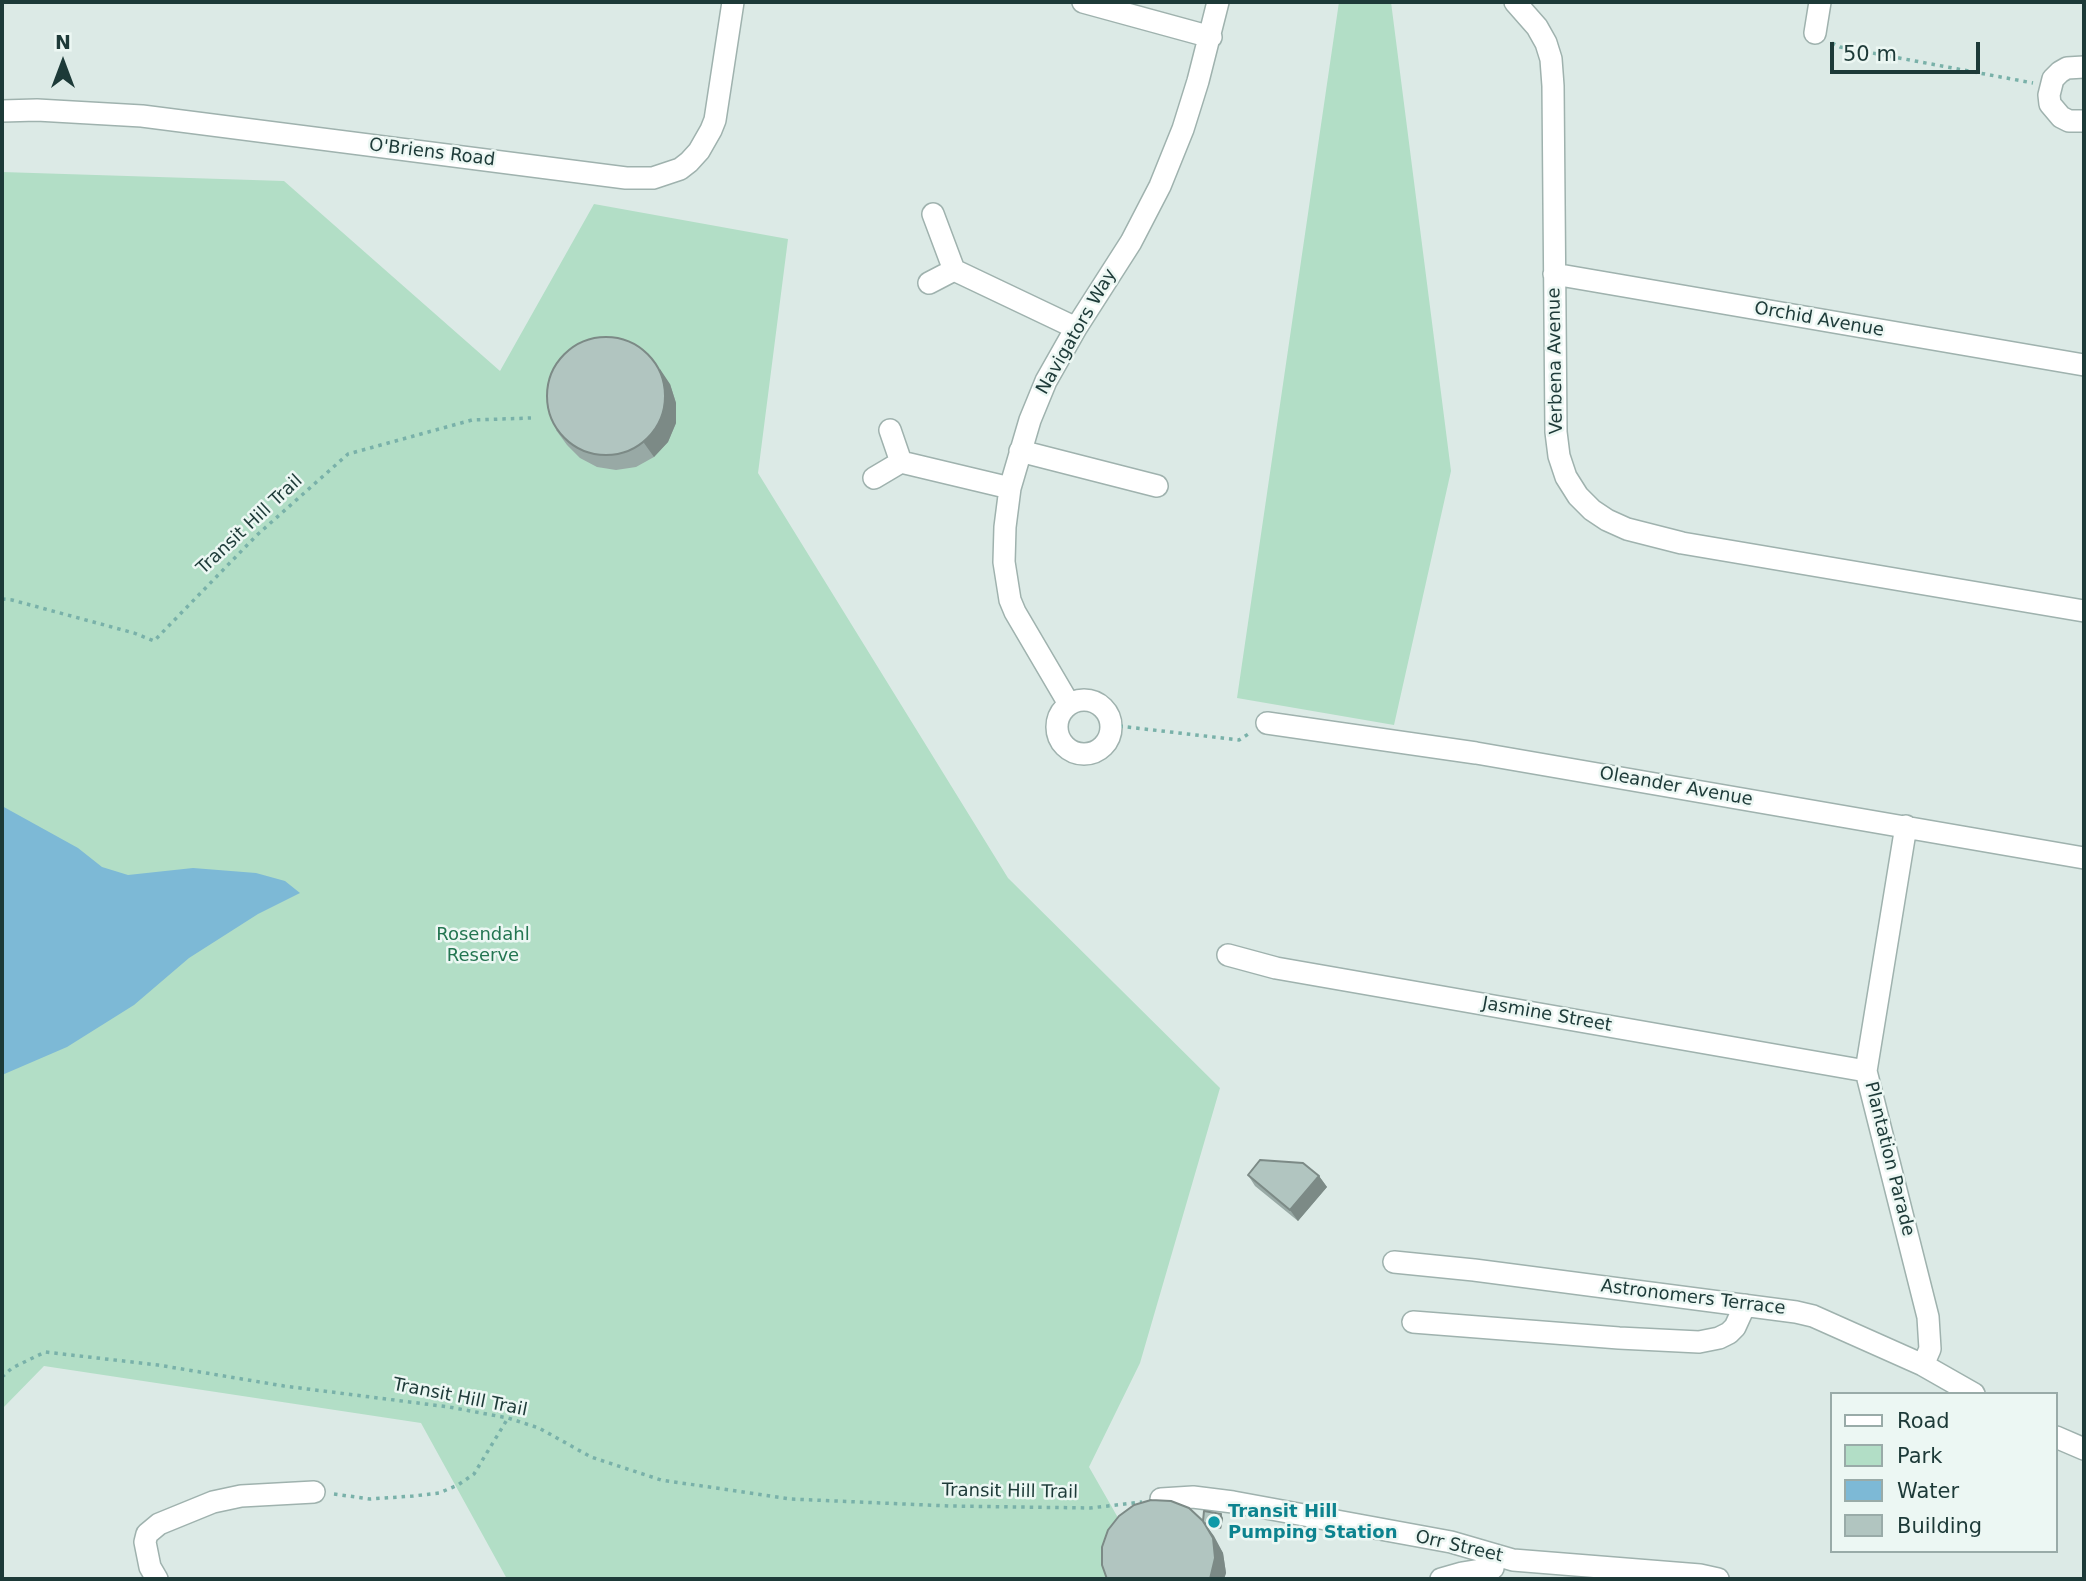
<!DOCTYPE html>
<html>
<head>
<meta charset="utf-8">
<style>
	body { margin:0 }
	#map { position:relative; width:2086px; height:1581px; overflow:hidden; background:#dceae6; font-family:"DejaVu Sans",sans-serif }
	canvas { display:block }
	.frame { position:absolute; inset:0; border:4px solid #1d3a38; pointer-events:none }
	.legend { position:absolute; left:1830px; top:1392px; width:228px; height:161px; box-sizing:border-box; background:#ecf7f3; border:2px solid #99aba8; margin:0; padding:9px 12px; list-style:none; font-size:21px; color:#1d3a38 }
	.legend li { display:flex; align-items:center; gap:14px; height:35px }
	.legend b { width:35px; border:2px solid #99aba8 }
	.north { position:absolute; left:28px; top:28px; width:70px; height:70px; -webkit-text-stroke:5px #ecf7f3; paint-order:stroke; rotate:0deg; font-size:19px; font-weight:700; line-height:28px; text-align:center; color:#1d3a38 }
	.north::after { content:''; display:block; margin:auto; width:24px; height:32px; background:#1d3a38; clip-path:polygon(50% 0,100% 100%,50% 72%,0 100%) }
	.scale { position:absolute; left:1830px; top:42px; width:150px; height:32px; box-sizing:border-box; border:4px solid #1d3a38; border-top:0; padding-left:9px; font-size:21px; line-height:24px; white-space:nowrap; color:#1d3a38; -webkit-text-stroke:5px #ecf7f3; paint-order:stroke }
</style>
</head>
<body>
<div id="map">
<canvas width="2086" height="1581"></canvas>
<div class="frame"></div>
<ul class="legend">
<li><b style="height:9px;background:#fff"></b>Road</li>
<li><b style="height:19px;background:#b2dec6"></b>Park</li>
<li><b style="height:19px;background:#7db9d6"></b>Water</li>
<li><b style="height:19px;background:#b1c5c0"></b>Building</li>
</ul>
<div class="north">N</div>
<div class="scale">50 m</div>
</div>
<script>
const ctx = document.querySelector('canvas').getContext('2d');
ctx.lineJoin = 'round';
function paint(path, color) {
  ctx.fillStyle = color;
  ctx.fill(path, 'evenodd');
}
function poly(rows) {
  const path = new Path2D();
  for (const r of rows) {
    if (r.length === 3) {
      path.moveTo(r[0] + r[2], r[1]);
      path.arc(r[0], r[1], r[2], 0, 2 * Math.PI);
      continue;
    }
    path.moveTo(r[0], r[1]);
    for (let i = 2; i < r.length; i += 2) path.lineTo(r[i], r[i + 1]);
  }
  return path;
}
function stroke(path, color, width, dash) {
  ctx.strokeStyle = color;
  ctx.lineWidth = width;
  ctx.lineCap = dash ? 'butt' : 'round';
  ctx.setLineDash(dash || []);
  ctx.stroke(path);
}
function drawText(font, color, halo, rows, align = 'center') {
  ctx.font = font + ' "DejaVu Sans",sans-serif';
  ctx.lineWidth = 5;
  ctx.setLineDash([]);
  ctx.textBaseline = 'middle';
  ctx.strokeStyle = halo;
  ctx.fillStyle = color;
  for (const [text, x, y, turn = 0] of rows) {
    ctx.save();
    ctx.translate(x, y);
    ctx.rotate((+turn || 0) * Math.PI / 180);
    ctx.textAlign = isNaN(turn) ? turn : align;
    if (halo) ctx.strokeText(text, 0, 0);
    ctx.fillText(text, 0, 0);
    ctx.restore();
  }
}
paint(poly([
	[1339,2,1391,2,1451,471,1394,725,1237,698],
	[2,172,284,181,500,371,594,204,788,239,758,473,1008,878,1220,1088,1140,1363,1089,1467,1153,1579,507,1579,421,1423,44,1366,2,1409]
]), '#b2dec6');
paint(poly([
	[2,806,78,848,102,867,128,875,193,868,256,873,285,881,300,893,258,914,189,958,134,1005,67,1047,2,1075]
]), '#7db9d6');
const minor = poly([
	[1083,2,1211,37],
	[1515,2,1537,27,1546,43,1551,59,1553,86,1556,432,1559,456,1566,477,1578,496,1592,510,1607,520,1627,529,1682,543,2084,611],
	[1815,33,1820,2],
	[2084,67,2067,68,2060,72,2053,79,2049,95,2050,104,2061,117,2069,121,2084,121],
	[2,111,37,110,142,116,626,178,653,178,680,169,689,162,699,151,711,130,715,120,733,2],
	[954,270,1076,328],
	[1554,274,2084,365],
	[929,283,954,270,933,214],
	[1020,451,1157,486],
	[901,462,1010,488],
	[874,478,901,462,890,430],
	[1084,727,27],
	[1069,704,1015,612,1010,600,1004,562,1005,527,1010,488,1030,420,1046,381,1076,328,1131,242,1160,186,1183,129,1198,81,1218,2],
	[1267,723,1476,753,2084,858],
	[1906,826,1866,1071,1928,1317,1930,1349,1923,1365],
	[1228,955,1276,968,1866,1071],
	[1394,1262,1474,1270,1796,1312,1813,1316,1923,1365,1974,1394],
	[1413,1322,1619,1338,1699,1342,1719,1338,1729,1333,1735,1327,1745,1305],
	[2056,1437,2084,1449],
	[1161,1499,1193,1497,1233,1502,1451,1542,1513,1560,1700,1575,1718,1579],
	[157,1579,150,1567,145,1542,147,1534,159,1524,213,1502,241,1496,314,1492],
	[1441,1579,1462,1573,1493,1568]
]);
stroke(minor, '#9fb2ae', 24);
stroke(poly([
	[1832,43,1840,47,2033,83],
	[2,599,12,600,134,633,154,641,257,535,348,454,472,420,531,418],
	[1111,728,1119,726,1239,740,1250,733],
	[2,1377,12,1368,45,1352,158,1365,284,1386,449,1407,508,1418,539,1428,591,1457,661,1480,791,1499,950,1506,1090,1508,1142,1502],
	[334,1494,370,1499,413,1496,439,1493,458,1485,474,1474,508,1418]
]), '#79b1a9', 3.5, [3.5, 5]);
stroke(minor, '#fff', 21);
paint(poly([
	[670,384,676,403,676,423,668,442,654,457,636,467,616,470,597,467,580,458,567,445,556,430],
	[1248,1175,1319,1176,1327,1187,1298,1221,1255,1186],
	[1223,1518,1221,1529,1207,1527,1223,1553,1226,1573,1224,1579,1107,1579,1203,1521]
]), '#98a9a5');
paint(poly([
	[660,369,670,384,676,403,676,423,668,442,654,457,644,443],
	[1319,1176,1327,1187,1298,1221,1290,1210],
	[1221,1514,1223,1518,1221,1529,1219,1526],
	[1203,1521,1214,1536,1223,1553,1226,1573,1224,1579,1210,1579]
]), '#7c8a86');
const building = poly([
	[606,396,59],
	[1260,1160,1303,1163,1319,1176,1290,1210,1248,1175,1260,1160],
	[1151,1500,1171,1501,1189,1508,1203,1521,1213,1538,1215,1558,1210,1579,1107,1579,1102,1565,1102,1547,1108,1530,1119,1516,1134,1505,1151,1500],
	[1204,1511,1221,1514,1219,1526,1204,1523,1203,1521,1204,1511]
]);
paint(building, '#b1c5c0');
stroke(building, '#7c8a86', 2);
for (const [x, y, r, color] of [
	[1214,1522,7,"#0f9aa8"]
]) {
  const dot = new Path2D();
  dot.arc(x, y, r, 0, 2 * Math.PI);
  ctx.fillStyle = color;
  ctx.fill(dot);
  stroke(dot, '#ecf7f3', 2.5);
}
drawText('18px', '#1d3a38', '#ecf7f3', [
	["O'Briens Road",432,153,7],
	["Orchid Avenue",1819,320,10],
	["Navigators Way",1077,332,-60],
	["Verbena Avenue",1556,361,-91],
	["Transit Hill Trail",250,525,-43],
	["Oleander Avenue",1676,787,10],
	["Jasmine Street",1547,1015,10],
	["Plantation Parade",1889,1159,76],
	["Astronomers Terrace",1693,1298,7],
	["Transit Hill Trail",460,1398,11],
	["Transit Hill Trail",1010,1492,1],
	["Orr Street",1459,1547,13]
]);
drawText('18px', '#237551', '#ecf7f3', [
	["Rosendahl",483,935],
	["Reserve",483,956]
]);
drawText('bold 18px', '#0d838f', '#ecf7f3', [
	["Transit Hill",1228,1512],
	["Pumping Station",1228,1533]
], 'left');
</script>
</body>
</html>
